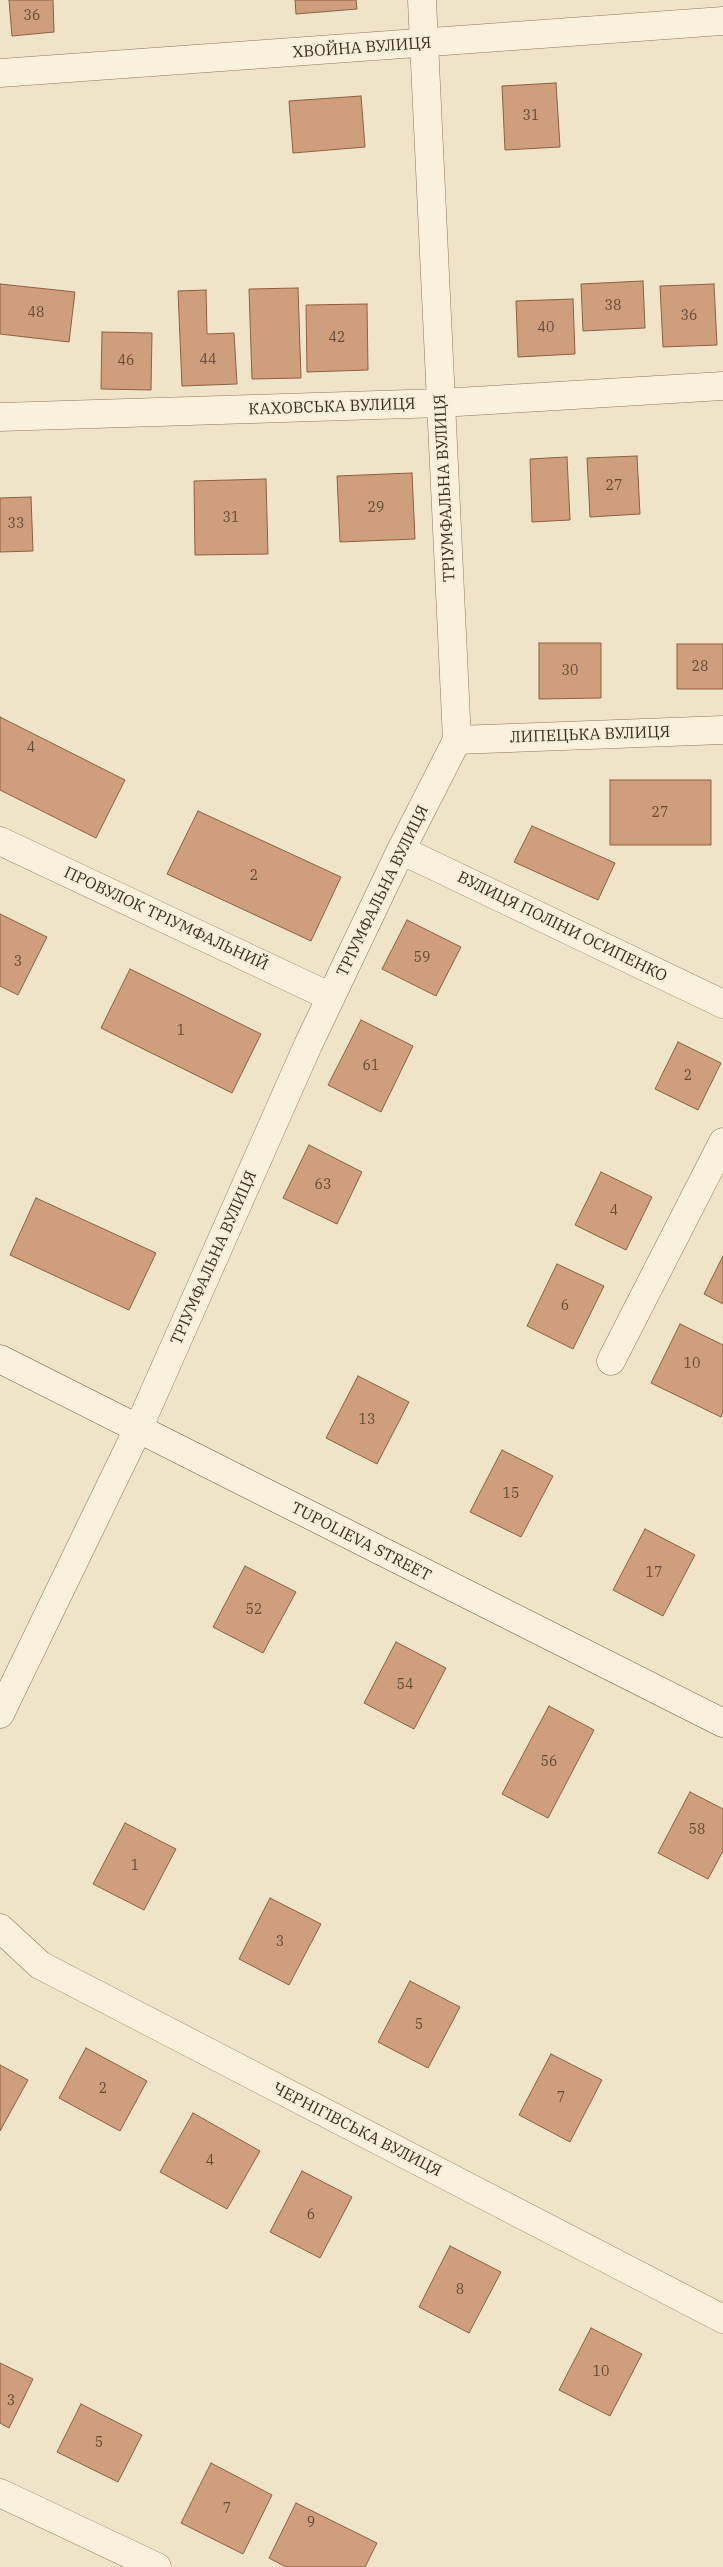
<!DOCTYPE html>
<html>
<head>
<meta charset="utf-8">
<style>
	body { margin:0 }
	canvas { display:block; background:#f0e4c8 }
</style>
</head>
<body>
<canvas width="723" height="2567"></canvas>
<script>
const ctx = document.querySelector('canvas').getContext('2d');
ctx.lineJoin = 'round';
function paint(path, color) {
  ctx.fillStyle = color;
  ctx.fill(path, 'evenodd');
}
function poly(rows) {
  const path = new Path2D();
  for (const r of rows) {
    path.moveTo(r[0], r[1]);
    for (let i = 2; i < r.length; i += 2) path.lineTo(r[i], r[i + 1]);
  }
  return path;
}
function stroke(path, color, width, dash) {
  ctx.strokeStyle = color;
  ctx.lineWidth = width;
  ctx.lineCap = dash ? 'butt' : 'round';
  ctx.setLineDash(dash || []);
  ctx.stroke(path);
}
function drawText(font, color, halo, rows, align = 'center') {
  ctx.font = font + ' "IBM Plex Serif",serif';
  ctx.lineWidth = 4;
  ctx.setLineDash([]);
  ctx.textBaseline = 'middle';
  ctx.strokeStyle = halo;
  ctx.fillStyle = color;
  for (const [text, x, y, turn = 0] of rows) {
    ctx.save();
    ctx.translate(x, y);
    ctx.rotate((+turn || 0) * Math.PI / 180);
    ctx.textAlign = isNaN(turn) ? turn : align;
    if (halo) ctx.strokeText(text, 0, 0);
    ctx.fillText(text, 0, 0);
    ctx.restore();
  }
}
const building = poly([
	[9,0,53,0,54,32,12,36,9,0],
	[295,0,356,0,357,9,296,14,295,0],
	[556,83,560,147,505,150,502,86,556,83],
	[361,96,365,147,293,153,289,101,361,96],
	[643,281,645,328,583,331,581,284,643,281],
	[0,284,75,292,69,342,0,334,0,284],
	[714,284,717,345,663,347,660,286,714,284],
	[298,288,301,378,252,379,249,289,298,288],
	[206,290,207,334,234,333,237,384,182,386,178,291,206,290],
	[573,299,575,354,518,357,516,301,573,299],
	[367,304,368,370,307,372,306,305,367,304],
	[102,332,152,333,151,390,101,389,102,332],
	[637,456,640,514,590,517,587,458,637,456],
	[567,457,570,520,532,522,530,459,567,457],
	[412,473,415,539,340,542,337,476,412,473],
	[266,479,268,554,195,555,194,481,266,479],
	[31,497,33,551,0,552,0,498,31,497],
	[539,643,601,643,601,698,539,699,539,643],
	[677,644,723,644,723,689,677,689,677,644],
	[0,717,125,780,96,838,0,790,0,717],
	[610,780,711,780,711,845,610,845,610,780],
	[198,811,341,877,311,941,167,874,198,811],
	[532,826,615,863,598,900,514,862,532,826],
	[0,914,47,937,18,995,0,986,0,914],
	[407,920,461,947,436,996,382,969,407,920],
	[130,969,261,1034,232,1093,101,1028,130,969],
	[361,1020,413,1046,381,1112,328,1085,361,1020],
	[678,1042,721,1063,698,1110,655,1089,678,1042],
	[309,1145,362,1172,337,1224,283,1198,309,1145],
	[601,1172,652,1197,626,1250,575,1225,601,1172],
	[36,1198,156,1253,129,1310,10,1255,36,1198],
	[723,1256,723,1304,704,1294,723,1256],
	[557,1264,604,1286,573,1349,527,1326,557,1264],
	[680,1324,723,1345,723,1412,721,1417,651,1383,680,1324],
	[358,1376,409,1402,377,1464,326,1438,358,1376],
	[502,1450,553,1476,521,1537,470,1512,502,1450],
	[645,1529,695,1555,663,1616,613,1590,645,1529],
	[245,1566,296,1592,263,1653,213,1627,245,1566],
	[396,1642,446,1668,414,1729,364,1703,396,1642],
	[549,1706,594,1730,548,1818,502,1794,549,1706],
	[690,1792,723,1809,723,1851,708,1879,658,1853,690,1792],
	[125,1823,176,1849,144,1910,93,1884,125,1823],
	[270,1898,321,1924,289,1985,239,1959,270,1898],
	[410,1981,460,2007,428,2068,378,2042,410,1981],
	[86,2048,147,2081,120,2131,59,2098,86,2048],
	[551,2054,602,2080,570,2142,519,2115,551,2054],
	[0,2065,28,2080,0,2131,0,2065],
	[193,2113,260,2151,227,2209,160,2172,193,2113],
	[302,2171,352,2197,320,2258,270,2232,302,2171],
	[450,2246,501,2272,469,2333,419,2307,450,2246],
	[591,2328,642,2354,610,2416,559,2390,591,2328],
	[0,2363,33,2379,9,2428,0,2423,0,2363],
	[81,2404,142,2435,118,2482,57,2452,81,2404],
	[211,2463,272,2495,243,2554,181,2523,211,2463],
	[296,2503,377,2543,365,2567,286,2567,269,2558,296,2503]
]);
paint(building, '#cf9f7d');
stroke(building, '#8d5f41', 1);
const street = poly([
	[0,73,723,21],
	[0,417,441,403,723,386],
	[457,740,723,730],
	[0,841,331,997],
	[401,850,723,1004],
	[611,1361,723,1142],
	[0,1714,138,1429,308,1045,401,850,457,740,422,0],
	[0,1928,40,1965,723,2319],
	[0,2493,157,2567]
]);
const secondary = poly([
	[0,1359,723,1723]
]);
stroke(street, '#8d765c', 29);
stroke(secondary, '#6f573f', 29);
stroke(street, '#faf1dc', 28);
stroke(secondary, '#faf1dc', 28);
drawText('14px', '#624a37', null, [
	["36",32,16],
	["31",531,116],
	["38",613,306],
	["48",36,313],
	["36",689,316],
	["40",546,328],
	["42",337,338],
	["44",208,360],
	["46",126,361],
	["27",614,486],
	["29",376,508],
	["31",231,518],
	["33",16,524],
	["28",700,667],
	["30",570,671],
	["4",31,748],
	["27",660,813],
	["2",254,876],
	["59",422,958],
	["3",18,962],
	["1",181,1031],
	["61",371,1066],
	["2",688,1076],
	["63",323,1185],
	["4",614,1211],
	["6",565,1306],
	["10",692,1364],
	["13",367,1420],
	["15",511,1494],
	["17",654,1573],
	["52",254,1610],
	["54",405,1685],
	["56",549,1762],
	["58",697,1830],
	["1",135,1866],
	["3",280,1942],
	["5",419,2025],
	["2",103,2089],
	["7",561,2098],
	["4",210,2161],
	["6",311,2215],
	["8",460,2290],
	["10",601,2372],
	["3",11,2401],
	["5",99,2443],
	["7",227,2509],
	["9",311,2523]
]);
drawText('16px', '#3d2e20', '#f7eed8', [
	["ХВОЙНА ВУЛИЦЯ",362,48,-4],
	["КАХОВСЬКА ВУЛИЦЯ",332,407,-2],
	["ТРІУМФАЛЬНА ВУЛИЦЯ",445,488,-93],
	["ЛИПЕЦЬКА ВУЛИЦЯ",590,735,-2],
	["ТРІУМФАЛЬНА ВУЛИЦЯ",383,891,-64],
	["ПРОВУЛОК ТРІУМФАЛЬНИЙ",166,919,25],
	["ВУЛИЦЯ ПОЛІНИ ОСИПЕНКО",562,927,26],
	["ТРІУМФАЛЬНА ВУЛИЦЯ",214,1258,-66],
	["TUPOLIEVA STREET",361,1542,27],
	["ЧЕРНІГІВСЬКА ВУЛИЦЯ",357,2130,27]
]);
</script>
</body>
</html>
